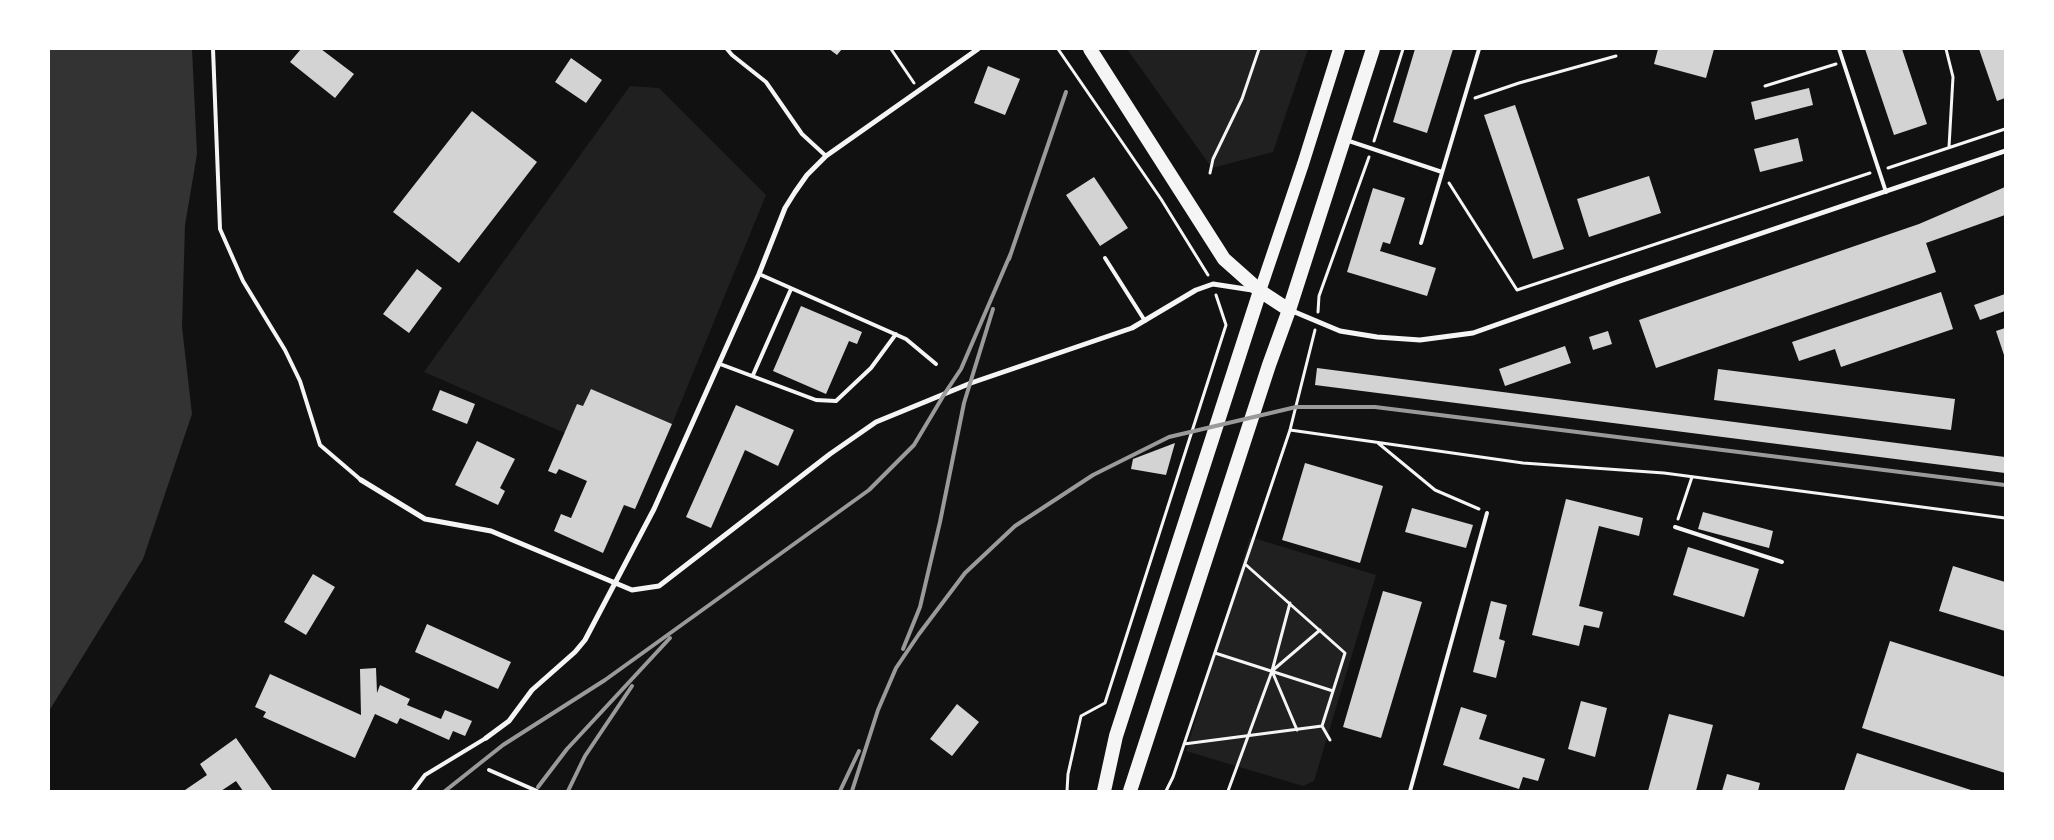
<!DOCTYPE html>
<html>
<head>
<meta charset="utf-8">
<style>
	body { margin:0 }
	#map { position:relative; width:2054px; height:840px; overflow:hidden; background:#111; font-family:"PT Sans Narrow",sans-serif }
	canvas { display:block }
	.frame { position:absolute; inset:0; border:50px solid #fff; pointer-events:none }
</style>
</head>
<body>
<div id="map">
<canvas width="2054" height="840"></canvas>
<div class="frame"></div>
</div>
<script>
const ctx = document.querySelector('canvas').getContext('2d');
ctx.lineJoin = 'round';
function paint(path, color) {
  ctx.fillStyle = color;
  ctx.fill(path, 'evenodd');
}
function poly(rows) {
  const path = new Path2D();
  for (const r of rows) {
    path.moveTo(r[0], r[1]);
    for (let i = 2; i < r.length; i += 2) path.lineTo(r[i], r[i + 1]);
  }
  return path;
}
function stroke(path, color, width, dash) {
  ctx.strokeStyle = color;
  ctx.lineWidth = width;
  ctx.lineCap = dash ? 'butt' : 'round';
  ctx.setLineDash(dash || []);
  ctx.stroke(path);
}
paint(poly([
	[1127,49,1308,49,1273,152,1212,168],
	[630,86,659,88,766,195,672,424,591,389,583,406,577,404,565,433,424,372],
	[1250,537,1376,575,1314,781,1303,786,1186,751]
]), '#202020');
paint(poly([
	[49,49,192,49,197,154,185,225,182,327,192,414,143,559,49,711]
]), '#333');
paint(poly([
	[301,49,321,49,354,74,335,98,290,62],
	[829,49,842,49,837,55],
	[1415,49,1453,49,1427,133,1393,122],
	[1658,49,1714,49,1706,78,1654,64],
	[1865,49,1902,49,1927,124,1894,135],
	[1979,49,2005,49,2005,98,1997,101],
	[571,58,602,80,586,103,555,82],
	[988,66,1020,79,1005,115,974,103],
	[1809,88,1813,105,1755,120,1751,102],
	[1515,105,1564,249,1533,259,1484,115],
	[472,111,537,162,459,263,393,212],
	[1798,138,1803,161,1760,172,1754,149],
	[1649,176,1661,213,1589,237,1577,199],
	[1094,177,1128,228,1100,246,1066,195],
	[2005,187,2005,215,1926,243,1936,272,1656,368,1639,320,1919,224],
	[1373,188,1405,198,1390,244,1383,242,1380,251,1436,268,1427,296,1347,272],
	[417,269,442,288,409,333,383,314],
	[1941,292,1953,329,1841,367,1835,349,1799,361,1792,342],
	[2005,294,2005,311,1980,320,1974,305],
	[801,306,862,332,857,344,849,341,826,394,773,371],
	[2005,328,2005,358,1996,331],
	[1608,331,1612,344,1593,350,1589,337],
	[1565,346,1571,363,1505,386,1499,369],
	[1317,368,2005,457,2005,473,1315,385],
	[1718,369,1955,399,1951,430,1714,400],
	[591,389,672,424,635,509,624,505,603,553,554,531,561,514,571,518,587,481,559,469,556,474,548,471,577,404,583,406],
	[440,390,475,404,467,424,432,410],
	[736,405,794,430,778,466,745,450,711,528,686,517],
	[477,441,515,459,500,488,505,491,498,505,455,485],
	[1175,443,1166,475,1131,469,1133,459],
	[1305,463,1383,486,1360,563,1282,540],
	[1566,499,1643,518,1639,536,1599,526,1579,606,1603,612,1599,628,1584,625,1579,646,1532,635],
	[1412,508,1473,525,1466,548,1405,532],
	[1703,512,1773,531,1769,548,1698,529],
	[1688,547,1759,569,1744,617,1673,595],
	[1953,566,2005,582,2005,631,1939,611],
	[313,574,335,587,306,635,284,622],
	[1383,591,1422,602,1381,738,1343,727],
	[1491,601,1507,605,1499,639,1505,641,1496,678,1473,672],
	[427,624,511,662,498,689,415,652],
	[1890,641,2005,677,2005,773,1862,728],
	[376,668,377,693,380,685,410,699,407,705,441,719,445,710,472,721,465,736,453,731,449,740,400,718,397,724,375,714,355,758,263,717,266,712,255,707,270,674,361,715,360,669],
	[1581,701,1607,708,1595,757,1568,749],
	[957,704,979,722,952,756,930,739],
	[1461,707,1487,715,1479,739,1545,759,1538,781,1523,777,1519,789,1443,765],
	[1669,714,1713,725,1696,791,1648,791],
	[236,738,272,790,243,791,236,781,221,791,186,791,185,790,207,775,200,764],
	[1857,753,1974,791,1844,791],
	[1727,774,1760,783,1758,791,1722,791]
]), '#d3d3d3');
stroke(poly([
	[891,49,914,83],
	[1058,49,1161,199,1208,275],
	[1946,49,1953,77,1949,147],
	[1765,86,1836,64],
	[1475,98,1519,83,1616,56],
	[1374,141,1403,49],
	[1888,168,2005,129],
	[1210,173,1213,159,1242,99,1259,49],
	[1449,183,1517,290,1870,173],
	[1318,312,1319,296,1369,157],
	[1290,430,1523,463,1664,473,2005,518],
	[1378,443,1435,490,1479,509],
	[1678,519,1692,477],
	[1245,564,1345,653,1322,726,1330,740],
	[1215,653,1333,691],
	[1297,730,1272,671,1320,630],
	[1184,744,1322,726],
	[1067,791,1068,774,1081,716,1105,703,1226,325,1216,295],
	[1166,791,1173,777,1290,430,1315,330],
	[1228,791,1272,671,1290,603]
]), '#f5f5f5', 3);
stroke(poly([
	[213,49,220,229,243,281,285,350,300,381,320,445,361,480],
	[727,49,732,55,766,82,802,134,826,156],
	[1839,49,1886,192],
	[1346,140,1442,172],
	[1421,243,1479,49],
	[1105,258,1145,321],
	[759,274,906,339,936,364],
	[720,364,816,400,836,401,871,368,896,334],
	[753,375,791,289],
	[1675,527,1782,562],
	[489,770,537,791],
	[413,791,425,775,486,738],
	[1410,791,1487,513]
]), '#f5f5f5', 4);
stroke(poly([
	[1290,310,1340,331,1377,337,1420,340,1473,333,1620,281,2005,151],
	[361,480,425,519,491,531,632,590,659,586,830,454,876,422,971,383,1132,328,1196,290,1213,284,1252,290],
	[486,738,509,721,532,690,575,652,585,640,654,509,759,274,785,208,795,192,807,175,826,156,978,49]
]), '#f5f5f5', 5);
stroke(poly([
	[1260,291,1303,164,1339,49]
]), '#f5f5f5', 12);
stroke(poly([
	[1090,49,1224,259,1260,291,1289,310],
	[1104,791,1116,736,1260,291],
	[1130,791,1269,365,1289,310,1373,49]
]), '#f5f5f5', 14);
stroke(poly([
	[1009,259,1066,92],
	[903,649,920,607,940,522,964,403,993,309],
	[538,787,567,749,670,638],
	[445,791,503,745,605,680,869,490,914,445,945,393,961,369,1011,253],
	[568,791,585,756,632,686],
	[840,791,859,751],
	[852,791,878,710,896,668,919,634,965,573,1015,526,1093,475,1169,437,1296,407,1375,407,2005,485]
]), '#9a9a9a', 4);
</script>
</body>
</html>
